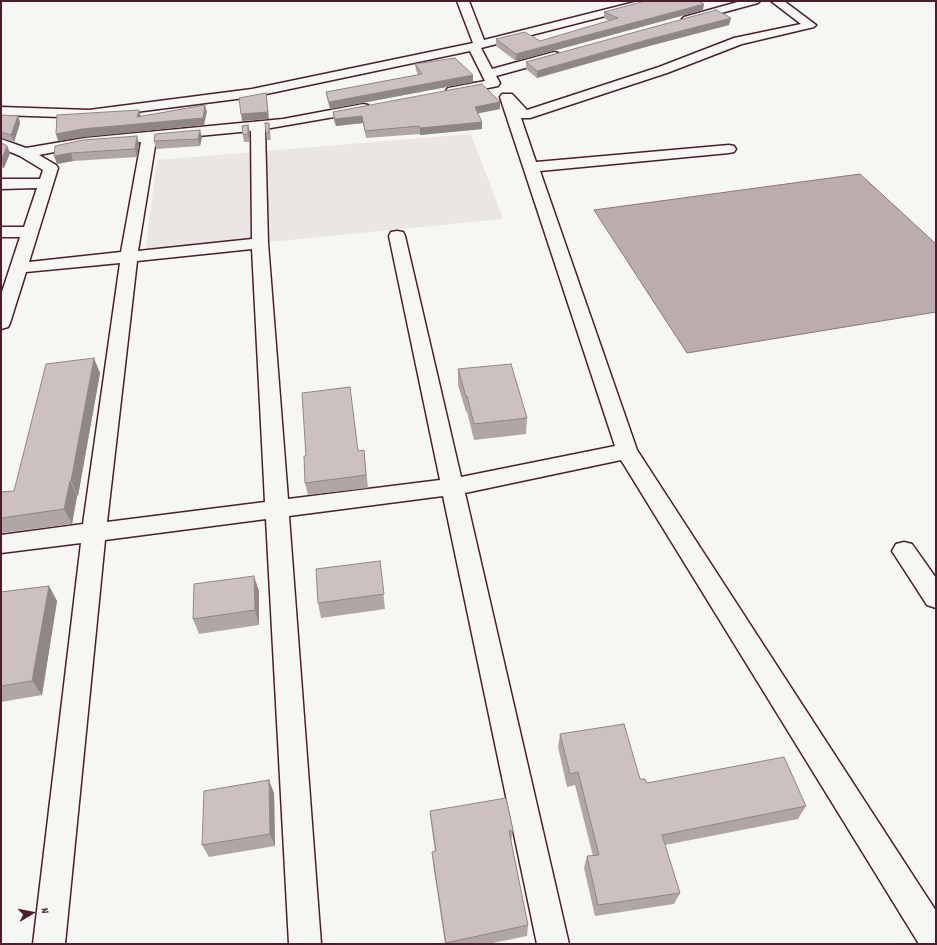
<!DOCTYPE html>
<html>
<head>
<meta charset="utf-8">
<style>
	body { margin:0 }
	#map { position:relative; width:937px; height:945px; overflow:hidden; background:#f6f6f2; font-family:Dekko,sans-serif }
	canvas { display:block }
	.frame { position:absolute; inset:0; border:2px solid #4a1f2b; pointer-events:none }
	.north { position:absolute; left:12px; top:893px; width:40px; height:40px; -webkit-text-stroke:3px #f6f6f2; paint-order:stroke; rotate:80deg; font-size:11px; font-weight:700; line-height:16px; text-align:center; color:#4a1f2b }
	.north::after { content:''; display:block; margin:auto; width:14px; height:18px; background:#4a1f2b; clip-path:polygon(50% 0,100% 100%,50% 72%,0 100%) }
</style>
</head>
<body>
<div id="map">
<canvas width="937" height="945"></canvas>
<div class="frame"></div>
<div class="north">N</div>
</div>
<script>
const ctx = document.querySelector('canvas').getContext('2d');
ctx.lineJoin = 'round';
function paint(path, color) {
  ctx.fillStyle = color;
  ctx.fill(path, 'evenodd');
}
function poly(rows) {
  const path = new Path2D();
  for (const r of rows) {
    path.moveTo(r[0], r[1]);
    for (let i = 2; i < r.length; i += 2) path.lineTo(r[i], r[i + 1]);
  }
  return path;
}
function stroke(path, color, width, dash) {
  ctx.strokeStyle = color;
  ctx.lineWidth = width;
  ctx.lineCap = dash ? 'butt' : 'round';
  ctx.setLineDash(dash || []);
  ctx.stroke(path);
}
paint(poly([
	[471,134,503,219,145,254,157,160]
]), '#e9e6e3');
const water = poly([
	[860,174,936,244,936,312,687,353,594,210,860,174]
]);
paint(water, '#bbadae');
stroke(water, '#8e747a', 1);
const minor = poly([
	[457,1,469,1,484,40,639,1,658,1,656,3,481,48,492,69,554,52,558,53,560,56,558,59,496,76,500,83,498,86,453,95,448,94,446,91,448,88,485,81,470,51,252,97,89,118,1,115,1,107,89,110,252,89,473,43,457,1],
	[741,1,760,1,758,3,688,22,684,21,682,19,684,17,741,1],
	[771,1,784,1,816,25,814,27,742,44,667,73,530,118,521,118,536,162,729,145,734,146,736,149,734,152,729,153,540,171,637,450,936,911,936,944,919,944,621,460,465,493,569,944,537,944,443,496,289,516,321,944,289,944,266,519,105,540,65,944,33,944,81,543,1,553,1,535,83,524,120,263,26,272,10,323,8,327,1,329,1,295,20,237,1,237,1,227,24,227,37,188,1,189,1,179,40,179,43,170,20,156,1,148,1,139,26,148,85,138,283,119,363,104,368,105,370,108,368,111,363,112,265,129,268,243,288,499,440,480,389,236,391,232,397,231,403,232,405,236,461,477,615,446,500,97,502,94,512,94,527,110,659,67,734,38,801,24,771,1],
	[251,131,252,239,138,251,156,140,251,131],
	[141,142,121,252,29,262,58,168,56,165,39,155,85,146,141,142],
	[252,249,265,502,107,522,137,261,252,249],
	[904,542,912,544,936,578,936,608,927,605,892,551,896,544,904,542]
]);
stroke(minor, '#4a1f2b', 3);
paint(minor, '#f6f6f2');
paint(poly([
	[703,10,516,61,496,46,496,39,540,41,609,21,604,18,604,12],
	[729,25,649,46,537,78,526,69,526,62],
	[415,64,473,82,330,109,327,99,326,92,418,75,416,70],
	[500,102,500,109,478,113,482,129,420,135,420,134,366,138,363,123,336,126,333,119,333,112],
	[1,115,18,116,20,123,14,142,1,138],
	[269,123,271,140,267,140,266,133],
	[248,125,250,133,250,142,244,142,243,135],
	[202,137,200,146,156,149,154,141],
	[1,143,7,146,10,153,4,168,1,168],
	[139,144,137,157,73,161,57,164,55,146],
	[458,369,527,418,526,434,474,440,467,412,466,412,458,385],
	[100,373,78,496,77,496,72,524,1,533,1,492,14,491],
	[364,450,368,488,308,495,305,483,358,451],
	[380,561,385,609,321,618,318,603],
	[49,586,57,601,42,695,1,702,1,592],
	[259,591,259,625,199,634,193,619],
	[560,734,647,783,806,806,798,819,665,845,680,893,674,904,595,916,584,868,587,856,593,856,575,785,567,787,558,747],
	[274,793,275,846,209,857,202,845],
	[430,811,513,830,511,842,528,925,527,936,488,944,445,944,433,864,432,852,435,851,431,823]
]), '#afa6a5');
paint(poly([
	[704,4,703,10,516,61,516,54],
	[731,18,729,25,649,46,537,78,537,71,650,39],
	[473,75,473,82,330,109,329,102],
	[266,93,269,119,242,121,241,114],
	[500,102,500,109,475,114,475,107],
	[205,105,207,112,204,125,85,137,58,141,56,134,137,117,139,110,141,117],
	[18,116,20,123,14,142,11,135],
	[362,116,363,123,336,126,335,119],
	[482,122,482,129,420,135,420,128],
	[248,125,250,133,250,142,248,134],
	[200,130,202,137,200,146,198,139],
	[137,136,139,144,137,157,135,149],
	[7,146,10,153,4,168,1,161],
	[71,153,73,161,57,164,54,156],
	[94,358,100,373,78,496,71,481],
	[70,481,77,496,72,524,64,509],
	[254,576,259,591,259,625,255,610],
	[49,586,57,601,42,695,32,681],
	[269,780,274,793,275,846,270,834]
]), '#8f8786');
const building = poly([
	[645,1,699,1,704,4,516,54,496,39,525,32,540,41,618,18,604,12,645,1],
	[716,10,731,18,650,39,537,71,526,62,716,10],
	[455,58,473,75,329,102,326,92,422,74,415,64,455,58],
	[482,84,500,102,475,107,482,122,420,128,419,126,365,131,362,116,335,119,333,112,482,84],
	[266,93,268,112,241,114,239,98,266,93],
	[205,105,203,118,82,129,56,134,57,115,139,110,137,117,205,105],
	[1,115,18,116,11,135,1,132,1,115],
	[265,123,269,123,269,133,266,133,265,123],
	[248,125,248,134,243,135,242,126,248,125],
	[200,130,198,139,154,141,155,134,200,130],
	[137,136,135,149,71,153,54,156,55,146,83,140,137,136],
	[1,143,7,146,1,161,1,143],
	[94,358,71,481,70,481,64,509,1,518,1,492,14,491,46,364,94,358],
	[511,364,527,418,474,424,467,396,466,397,458,369,511,364],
	[350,387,358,451,364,450,366,475,305,483,304,456,306,456,302,393,350,387],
	[380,561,384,594,318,603,316,569,380,561],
	[254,576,255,610,193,619,194,584,254,576],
	[49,586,32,681,1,686,1,592,49,586],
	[624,724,640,779,645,779,647,783,784,757,806,806,662,835,680,893,598,905,587,856,599,855,578,772,570,774,560,734,624,724],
	[269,780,270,834,202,845,204,791,269,780],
	[506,798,513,830,509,831,528,925,446,943,432,852,436,851,430,811,506,798]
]);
paint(building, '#ccc1c0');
stroke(building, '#8f8786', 1);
</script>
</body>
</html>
